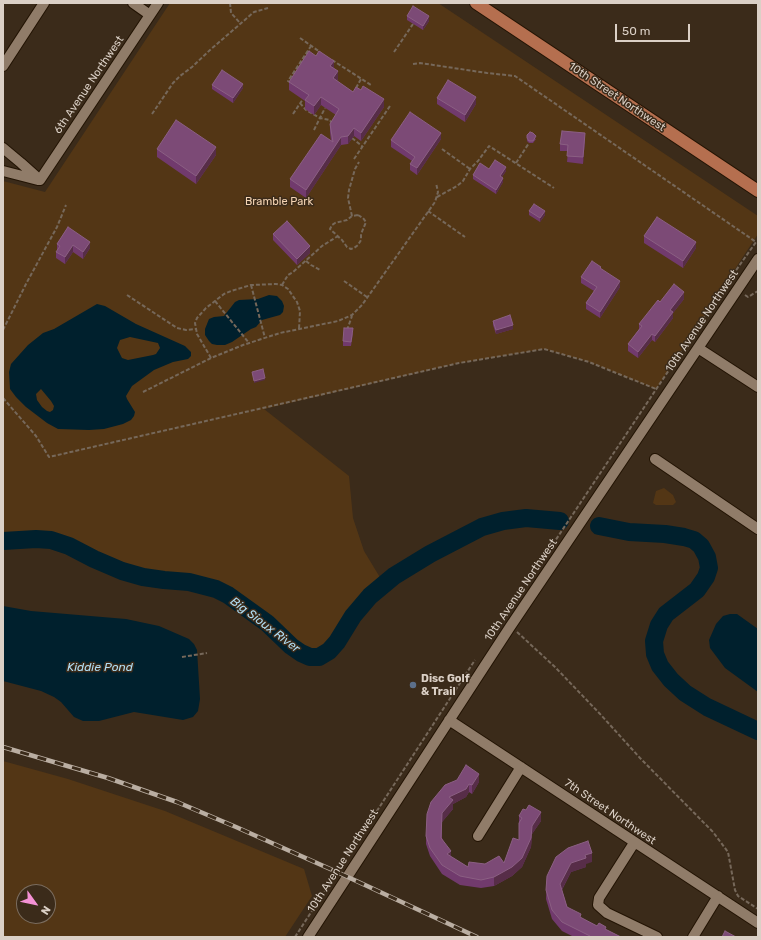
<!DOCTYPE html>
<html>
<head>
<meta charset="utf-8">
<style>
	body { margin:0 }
	#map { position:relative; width:761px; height:940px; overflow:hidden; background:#3b2b1a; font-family:Rubik,sans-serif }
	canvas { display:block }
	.frame { position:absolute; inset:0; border:4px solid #dbd0c6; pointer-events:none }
	.north { position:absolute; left:16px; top:884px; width:40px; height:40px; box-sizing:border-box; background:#3b2b1a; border:1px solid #7b6d5f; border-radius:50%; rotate:123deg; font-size:11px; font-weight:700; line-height:16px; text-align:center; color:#dbd0c6 }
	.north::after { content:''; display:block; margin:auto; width:14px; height:18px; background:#f491d4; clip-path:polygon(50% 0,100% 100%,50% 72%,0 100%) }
	.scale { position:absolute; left:615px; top:24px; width:75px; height:18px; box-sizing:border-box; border:2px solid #dbd0c6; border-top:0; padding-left:5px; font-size:12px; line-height:14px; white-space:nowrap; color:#dbd0c6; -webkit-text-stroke:3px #3b2b1a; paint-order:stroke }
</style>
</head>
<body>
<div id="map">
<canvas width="761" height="940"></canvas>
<div class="frame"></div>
<div class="north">N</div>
<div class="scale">50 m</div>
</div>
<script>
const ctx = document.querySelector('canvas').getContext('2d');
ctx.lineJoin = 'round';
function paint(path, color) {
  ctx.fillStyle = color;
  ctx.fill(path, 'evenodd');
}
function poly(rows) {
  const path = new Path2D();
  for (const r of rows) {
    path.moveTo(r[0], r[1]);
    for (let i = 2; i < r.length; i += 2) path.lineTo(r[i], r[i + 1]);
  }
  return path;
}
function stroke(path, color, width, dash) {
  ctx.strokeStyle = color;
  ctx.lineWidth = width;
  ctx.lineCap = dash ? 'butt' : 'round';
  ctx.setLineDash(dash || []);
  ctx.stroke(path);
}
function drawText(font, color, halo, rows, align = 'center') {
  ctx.font = font + ' Rubik,sans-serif';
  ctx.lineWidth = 3;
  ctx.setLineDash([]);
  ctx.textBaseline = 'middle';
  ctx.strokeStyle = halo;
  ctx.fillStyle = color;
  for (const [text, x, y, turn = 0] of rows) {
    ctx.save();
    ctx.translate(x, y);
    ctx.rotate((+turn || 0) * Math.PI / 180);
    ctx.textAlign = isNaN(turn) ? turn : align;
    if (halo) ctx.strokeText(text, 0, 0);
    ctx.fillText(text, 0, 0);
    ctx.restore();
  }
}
paint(poly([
	[170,3,438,3,758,216,758,234,656,389,589,362,544,349,459,363,264,409,349,476,353,518,364,551,384,584,370,596,353,616,337,642,329,651,319,657,310,657,301,653,291,646,267,623,228,595,216,589,189,582,164,580,143,577,122,571,94,559,69,546,51,540,36,539,3,541,3,181,45,192],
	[664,488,673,495,676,502,673,505,656,505,653,503,656,491],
	[3,761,68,779,165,811,304,869,312,896,285,937,3,937],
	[24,892,48,892,48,916,24,916]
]), '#533615');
paint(poly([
	[269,295,277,296,282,301,284,306,283,312,280,315,262,320,256,327,251,329,232,342,225,345,217,345,212,344,209,341,205,335,205,329,209,319,214,317,224,316,235,302,239,300,258,299],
	[97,304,105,306,136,324,185,346,191,352,191,356,188,359,173,362,154,370,132,386,126,396,127,399,135,412,134,416,131,420,123,424,104,429,89,430,58,429,47,423,26,407,16,397,10,389,9,372,11,364,28,345,43,333,54,329],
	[130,337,158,343,160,348,156,354,153,355,128,360,122,358,117,348,120,340],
	[41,389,51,401,54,406,53,410,50,412,47,411,42,407,37,400,36,394],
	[3,606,31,611,126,619,159,626,189,639,194,644,197,650,200,699,198,711,193,717,183,720,134,712,99,721,83,721,74,717,61,702,54,697,41,691,3,681],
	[730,614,737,614,758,629,758,692,725,668,710,648,709,640,716,624,723,616]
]), '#00202d');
stroke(poly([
	[599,526,629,532,665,534,684,537,694,540,701,546,707,557,709,568,706,577,697,590,666,614,659,625,654,641,655,654,660,666,671,680,685,693,707,707,758,731],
	[3,541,36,539,51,540,69,546,94,559,122,571,143,577,164,580,189,582,216,589,228,595,267,623,291,646,301,653,310,657,319,657,329,651,337,642,353,616,370,596,394,576,430,554,482,527,503,521,526,518,560,521]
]), '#00202d', 18);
const minor = poly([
	[133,3,150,15],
	[3,66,44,3],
	[3,148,21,163,40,180],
	[3,171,38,180],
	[40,180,158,3],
	[698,348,758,387],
	[655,459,758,529],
	[449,720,758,923],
	[478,836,521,767],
	[634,843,599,898,598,905,607,913,657,937],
	[308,937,510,627,758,259],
	[693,937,718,896]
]);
const major = poly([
	[476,3,758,191]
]);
stroke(minor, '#221303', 12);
stroke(major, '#221303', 14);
stroke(poly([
	[230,3,231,13,241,24],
	[300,38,320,52],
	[394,52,413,24],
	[332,60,371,85],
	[413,64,420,63,487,73,515,76,756,242,727,283,529,580],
	[291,83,288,81,311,46],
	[356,88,361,79],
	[300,103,306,110,320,118,330,120,332,124],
	[152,114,173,83,180,76,192,67,210,50,254,12,268,8],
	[293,114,303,99],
	[314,130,325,108],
	[352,138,363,147],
	[442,149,470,169],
	[354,159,390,106],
	[516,163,529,143],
	[437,197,457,186,463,181,470,169,478,161,489,146,554,188],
	[428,211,465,237],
	[358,215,363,218,366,222,361,234,361,240,358,245,354,248,351,249,347,247,342,240,330,229,332,225,335,223,347,220,352,216,358,215],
	[352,216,348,198,349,190,355,169,359,162],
	[306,261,311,265,320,270],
	[344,281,367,297],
	[251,285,265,338],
	[282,285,288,275,293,272,322,246,338,236],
	[127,295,177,328,186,330,196,329],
	[745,295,748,297,758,291],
	[215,301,249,343],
	[3,330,27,282,57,227,66,205],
	[347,330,352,316],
	[211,358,197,334,195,323,197,318,206,308,224,294,231,291,251,285,276,284,282,285,288,289,297,302,300,311,299,329],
	[143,392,211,358,243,345,280,333,338,321,352,315,362,305,435,202,438,192,436,183],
	[3,398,36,436,49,457,459,363,544,349,589,362,656,389],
	[517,632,555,667,601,715,640,758,713,832,728,852,735,890,738,896,758,909],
	[182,657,207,653],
	[295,937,475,660]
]), '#76685a', 2, [4, 2]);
stroke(minor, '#907c69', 10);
stroke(major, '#b56f4f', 12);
const rail = poly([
	[3,747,108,778,177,802,236,827,337,872,477,937]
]);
stroke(rail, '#baaea2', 4.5);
stroke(rail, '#3b2b1a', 3, [9]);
paint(poly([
	[407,16,429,21,423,30,407,20],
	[316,56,334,68,338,79,337,81,353,92,384,107,361,141,354,136,348,144,341,145,306,198,290,187,290,179,331,141,330,132,330,124,336,115,321,105,314,115,305,109,305,101,289,90,289,82],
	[212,85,243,88,233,103,212,89],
	[437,98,476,104,465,122,437,104],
	[527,135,536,139,533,143,529,143,527,141],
	[441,139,417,175,410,170,410,164,412,161,391,147,391,140],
	[585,139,583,164,567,162,568,151,560,151,560,144],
	[157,149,216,155,196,184,157,157],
	[489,169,506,171,502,177,503,182,496,194,473,179,473,175],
	[529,211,545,215,540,222,529,215],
	[68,227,90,248,83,259,73,252,65,264,56,258,56,252,57,251,57,244],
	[273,234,310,253,297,265,273,240],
	[644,236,696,248,683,268,644,243],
	[601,269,620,287,600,318,586,309,586,303,594,291,581,283,581,277],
	[684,299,673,313,673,318,655,342,652,340,638,358,628,351,628,344,639,329,639,324,660,302],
	[493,321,513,329,496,334,493,325],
	[353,333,351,346,343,346,343,341],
	[479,782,472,794,469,792,466,797,453,804,453,809,442,822,442,838,451,857,468,867,485,864,504,863,519,840,519,816,541,821,532,834,531,847,522,867,512,876,494,886,481,888,460,885,442,874,430,856,426,844,426,836,445,785],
	[592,862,586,864,586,867,571,872,562,890,567,907,581,918,621,937,574,937,562,931,552,919,546,899,547,876]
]), '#713a6d');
paint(poly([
	[429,16,429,21,423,30,423,26],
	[334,61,334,69,330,66],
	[338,71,338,79,333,87,333,78],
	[243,84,243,88,233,103,233,98],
	[321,97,321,105,314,115,314,106],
	[476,97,476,104,465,122,465,115],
	[384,99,384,107,361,141,361,133],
	[354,128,354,136,348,144,348,136],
	[441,133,441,139,417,175,417,168],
	[585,133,585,139,583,164,583,157],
	[341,137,341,145,306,198,306,190],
	[216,147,216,155,196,184,196,176],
	[506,167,506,171,500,180,500,176],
	[503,178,503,182,496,194,496,190],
	[545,211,545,215,540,222,540,218],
	[90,242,90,248,83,259,83,252],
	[696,242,696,248,683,268,683,261],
	[73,245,73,252,65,264,65,257],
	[310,246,310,253,297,265,297,259],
	[620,281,620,287,600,318,600,312],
	[684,292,684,299,673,313,673,318,655,342,655,336,670,310],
	[513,325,513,329,496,334,496,330],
	[652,334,652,340,638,358,638,352],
	[265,378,265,380,254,383,254,381],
	[479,774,479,782,472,794,472,785],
	[469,784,469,792,466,797,453,804,453,809,442,822,441,846,442,813,449,797],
	[541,812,541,821,532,834,531,847,522,867,512,876,494,886,494,877],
	[451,851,451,859,447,854],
	[592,853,592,862,586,864,586,867,571,872,560,893,560,884,571,863,585,855]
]), '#572d48');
const building = poly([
	[413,6,429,16,423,26,407,16,413,6],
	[309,51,316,56,319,51,334,61,330,66,338,71,333,78,353,92,356,87,361,90,363,86,384,99,361,133,354,128,348,136,341,137,306,190,290,179,321,134,333,142,330,124,339,109,321,97,314,106,305,100,309,95,289,82,309,51],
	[222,70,243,84,233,98,212,85,222,70],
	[448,80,476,97,465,115,437,98,448,80],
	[410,112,441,133,417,168,410,164,415,157,391,140,410,112],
	[176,120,216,147,196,176,157,149,176,120],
	[562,131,585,133,583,157,567,156,568,145,560,144,562,131],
	[530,132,533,133,536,136,533,141,529,141,527,138,527,135,530,132],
	[495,160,506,167,500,176,503,178,496,190,473,175,480,163,489,169,495,160],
	[534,204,545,211,540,218,529,211,534,204],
	[657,217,696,242,683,261,644,236,657,217],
	[287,221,310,246,297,259,273,234,287,221],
	[68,227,90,242,83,252,73,245,65,257,56,252,60,246,57,244,68,227],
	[592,261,601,267,600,268,620,281,600,312,586,303,597,287,581,277,592,261],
	[674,284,684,292,670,310,673,312,655,336,652,334,638,352,628,344,642,326,639,324,658,300,660,302,674,284],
	[510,315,513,325,496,330,493,321,510,315],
	[344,328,353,328,351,342,343,341,344,328],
	[263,369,265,378,254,381,252,372,263,369],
	[466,765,479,774,472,785,469,784,466,789,449,797,453,800,442,813,441,838,451,851,447,854,468,867,469,862,485,864,499,856,504,863,513,838,519,840,519,823,522,818,519,816,523,809,526,810,529,805,541,812,532,826,531,838,522,858,512,867,494,877,481,880,460,876,442,865,430,848,426,836,427,814,431,802,445,785,457,780,466,765],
	[588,841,592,853,585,855,586,858,571,863,560,884,567,907,581,914,580,917,597,926,599,923,606,927,605,929,621,937,590,937,590,936,562,922,552,910,546,890,547,876,556,857,568,848,588,841],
	[725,931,736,937,722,937,725,931]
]);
paint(building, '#7c4a76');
stroke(building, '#8b5f83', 1);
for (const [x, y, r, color] of [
	[413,685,4,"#5c6f8a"]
]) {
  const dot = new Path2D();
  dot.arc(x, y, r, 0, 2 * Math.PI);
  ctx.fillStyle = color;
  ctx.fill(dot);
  stroke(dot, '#3b2b1a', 1.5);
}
drawText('11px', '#dbd0c6', '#3b2b1a', [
	["6th Avenue Northwest",89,85,-56],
	["10th Street Northwest",617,97,34],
	["10th Avenue Northwest",702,321,-56],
	["10th Avenue Northwest",521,590,-56],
	["7th Street Northwest",610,812,34],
	["10th Avenue Northwest",343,861,-57]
]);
drawText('11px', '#f5d4b3', '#3b2b1a', [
	["Bramble Park",279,202]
]);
drawText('bold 11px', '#dbd0c6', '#3b2b1a', [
	["Disc Golf",421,679],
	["& Trail",421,692]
], 'left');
drawText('italic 12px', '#b0def5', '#3b2b1a', [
	["Big Sioux River",265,625,37],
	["Kiddie Pond",100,668]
]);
</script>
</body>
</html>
